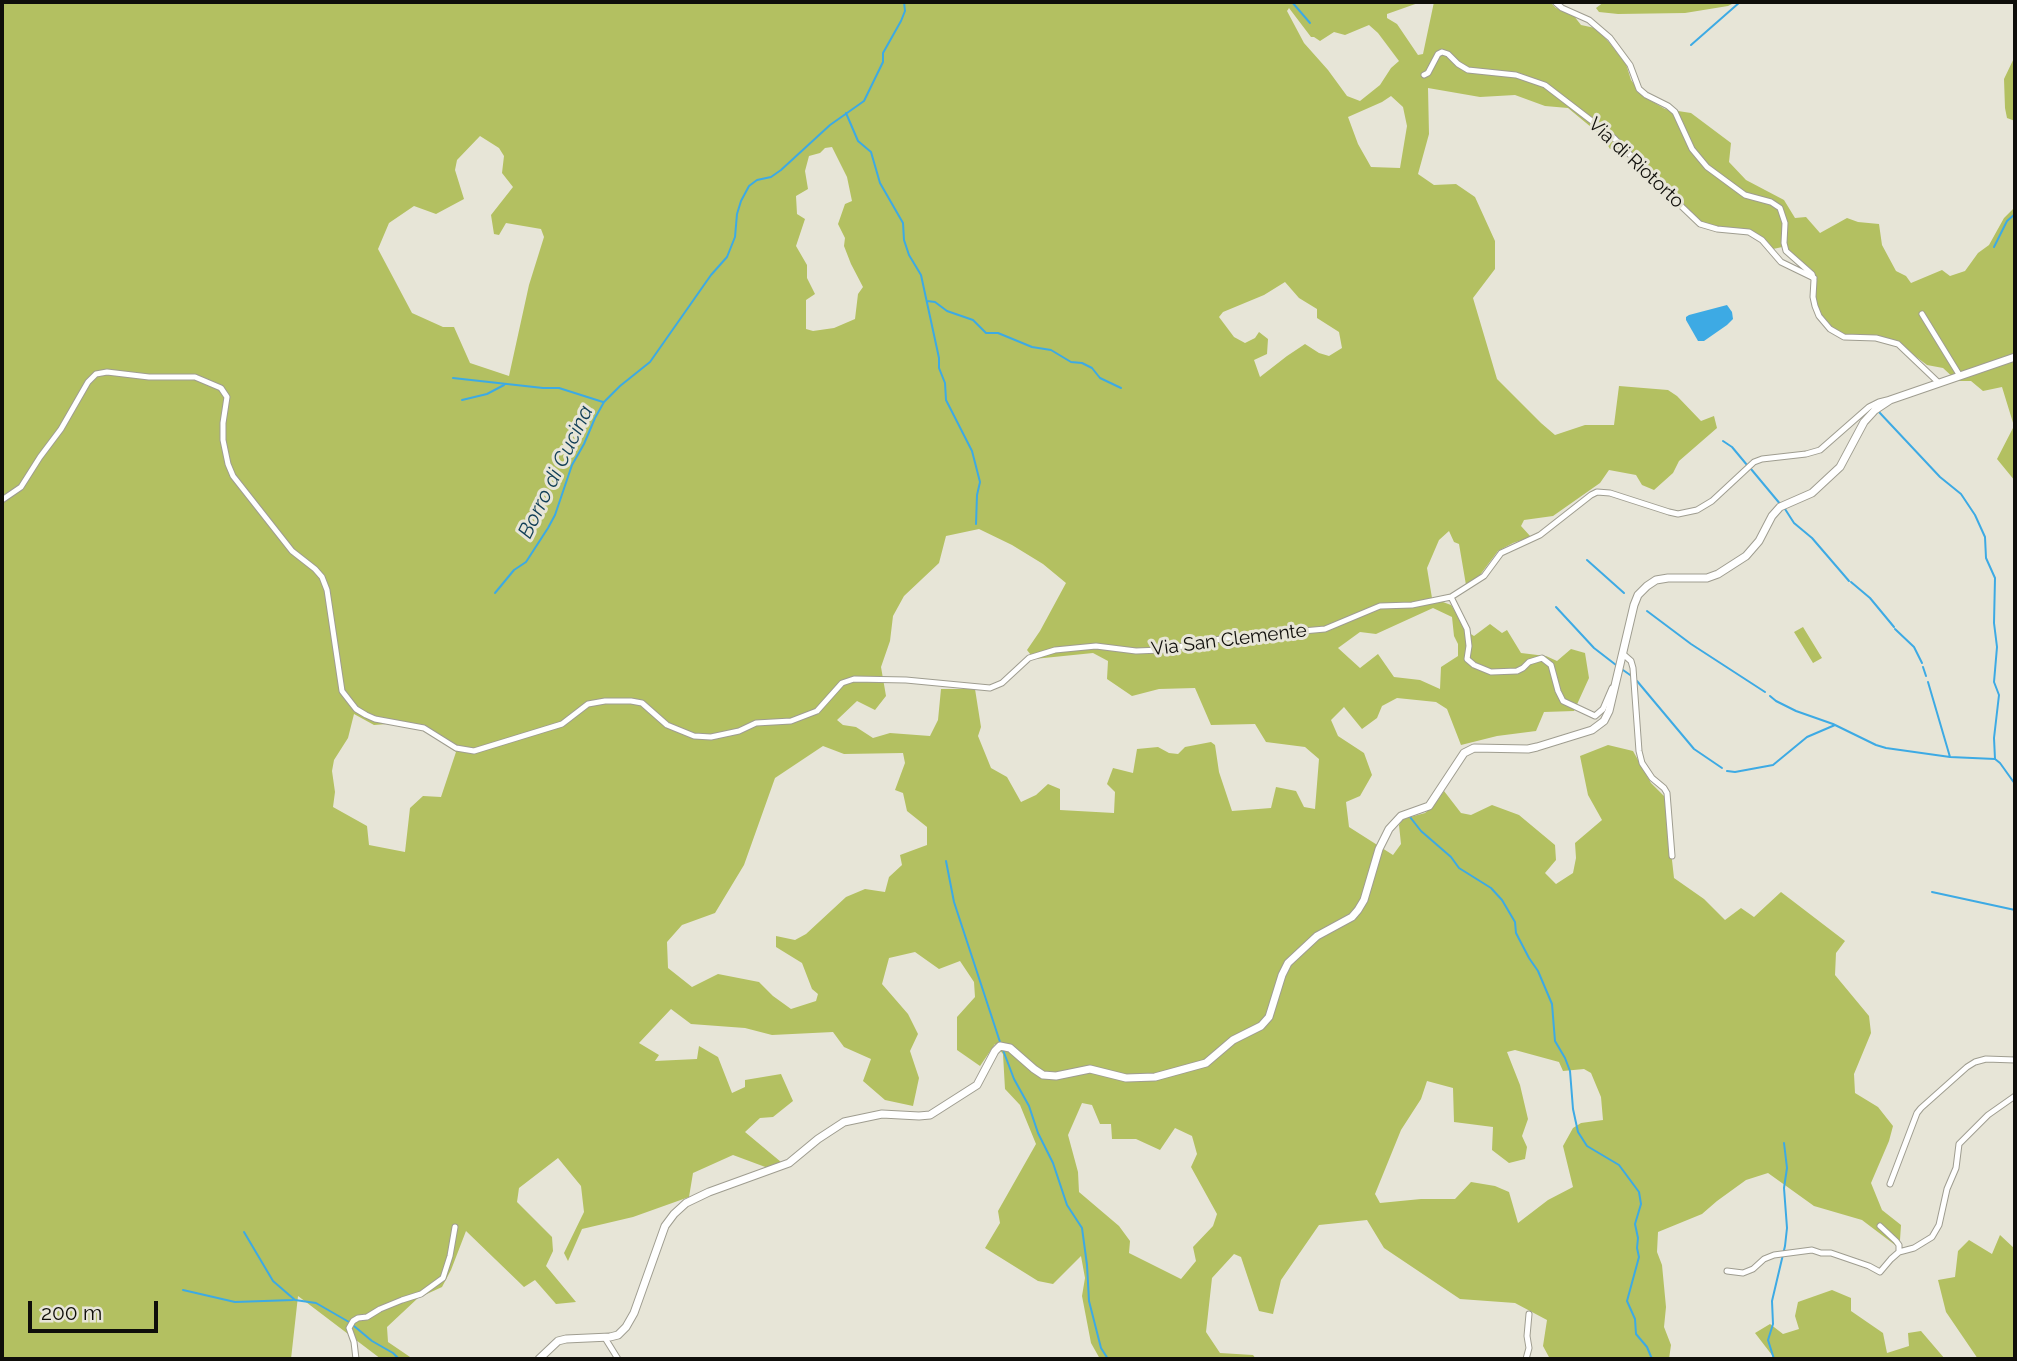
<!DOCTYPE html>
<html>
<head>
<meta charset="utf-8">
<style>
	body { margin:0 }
	#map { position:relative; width:2017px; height:1361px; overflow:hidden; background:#e7e5d7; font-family:Raleway,sans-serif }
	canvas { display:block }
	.frame { position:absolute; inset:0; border:4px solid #0f0e0a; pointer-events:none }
	.scale { position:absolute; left:28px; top:1301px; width:130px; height:32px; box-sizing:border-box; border:4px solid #0f0e0a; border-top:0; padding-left:9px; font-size:21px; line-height:24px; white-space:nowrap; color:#0f0e0a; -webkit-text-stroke:5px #e7e5d7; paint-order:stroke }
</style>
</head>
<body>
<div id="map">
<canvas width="2017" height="1361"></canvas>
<div class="frame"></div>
<div class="scale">200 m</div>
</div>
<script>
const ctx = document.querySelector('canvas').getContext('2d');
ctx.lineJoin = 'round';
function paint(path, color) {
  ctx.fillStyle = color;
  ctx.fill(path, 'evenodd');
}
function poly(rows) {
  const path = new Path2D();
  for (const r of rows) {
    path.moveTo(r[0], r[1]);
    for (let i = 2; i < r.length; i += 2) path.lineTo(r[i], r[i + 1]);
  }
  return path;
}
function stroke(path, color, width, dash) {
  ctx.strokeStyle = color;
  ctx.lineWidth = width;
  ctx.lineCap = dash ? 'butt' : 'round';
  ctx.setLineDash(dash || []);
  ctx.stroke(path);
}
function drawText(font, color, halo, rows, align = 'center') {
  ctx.font = font + ' Raleway,sans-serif';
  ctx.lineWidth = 6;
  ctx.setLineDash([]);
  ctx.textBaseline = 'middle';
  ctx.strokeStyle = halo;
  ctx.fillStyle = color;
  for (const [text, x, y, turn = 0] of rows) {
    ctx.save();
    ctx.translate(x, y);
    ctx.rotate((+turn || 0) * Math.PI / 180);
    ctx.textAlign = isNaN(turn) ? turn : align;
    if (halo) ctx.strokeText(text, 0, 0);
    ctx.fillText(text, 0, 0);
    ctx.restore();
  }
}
paint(poly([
	[6,2,1421,2,1387,14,1387,18,1397,24,1418,55,1423,54,1434,2,1550,2,1556,8,1574,16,1581,25,1595,28,1608,41,1626,64,1631,80,1643,96,1665,109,1691,113,1731,143,1729,162,1746,180,1784,200,1795,218,1806,217,1820,233,1847,218,1858,222,1879,224,1882,245,1896,271,1906,276,1911,283,1942,270,1950,276,1965,271,1978,253,1989,245,2004,218,2015,207,2015,481,1997,459,2014,426,2002,387,1983,391,1971,381,1957,381,1943,368,1927,365,1899,344,1844,335,1835,331,1822,317,1816,303,1814,273,1811,269,1790,253,1787,246,1773,249,1761,237,1750,230,1715,227,1699,221,1629,151,1610,149,1603,137,1568,108,1545,106,1515,95,1480,97,1428,88,1429,134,1418,174,1434,185,1456,184,1475,197,1495,241,1495,269,1473,298,1497,379,1541,423,1555,435,1585,425,1614,425,1619,386,1668,390,1677,396,1701,421,1714,416,1717,428,1679,461,1673,473,1654,490,1642,485,1636,475,1609,470,1600,483,1553,516,1524,520,1521,526,1531,537,1513,543,1498,551,1480,575,1466,585,1459,544,1454,542,1449,531,1439,540,1427,568,1432,598,1451,605,1459,617,1466,631,1474,636,1490,624,1502,633,1507,630,1521,653,1546,656,1557,661,1571,649,1585,653,1589,678,1574,711,1544,712,1536,731,1497,736,1461,745,1447,709,1436,702,1397,698,1382,706,1377,718,1362,729,1344,707,1331,720,1338,736,1364,753,1372,775,1360,796,1346,802,1349,827,1393,855,1401,844,1399,825,1403,819,1425,813,1434,805,1444,791,1461,813,1471,815,1492,805,1519,815,1555,845,1556,860,1545,873,1556,884,1573,873,1576,858,1575,843,1602,820,1588,795,1580,756,1608,745,1633,751,1651,783,1665,797,1674,878,1704,899,1725,920,1741,908,1754,917,1781,892,1845,941,1836,953,1835,975,1869,1016,1871,1033,1854,1074,1855,1093,1878,1107,1893,1126,1889,1141,1871,1183,1882,1210,1901,1225,1900,1240,1895,1245,1862,1220,1814,1206,1768,1173,1746,1180,1717,1201,1702,1214,1658,1232,1657,1252,1662,1265,1666,1307,1664,1327,1671,1345,1669,1359,1550,1359,1543,1346,1547,1320,1515,1303,1460,1299,1384,1248,1367,1220,1319,1225,1281,1280,1273,1314,1259,1311,1241,1257,1234,1254,1212,1278,1206,1332,1220,1353,1253,1355,1256,1359,1100,1359,1091,1343,1082,1296,1085,1278,1081,1256,1053,1284,1038,1281,985,1248,1000,1223,998,1211,1036,1144,1020,1105,1005,1089,1003,1054,995,1044,980,1066,957,1050,957,1017,975,997,974,982,960,961,939,969,915,952,889,958,882,984,908,1014,918,1034,910,1051,919,1078,913,1106,885,1100,863,1081,871,1059,844,1047,833,1032,772,1035,745,1028,691,1024,671,1009,639,1043,659,1055,655,1061,697,1059,699,1046,718,1057,732,1093,745,1087,745,1080,781,1074,793,1101,773,1117,760,1118,745,1132,781,1162,768,1168,733,1155,693,1173,689,1197,633,1217,582,1229,568,1261,564,1253,584,1212,581,1186,558,1158,519,1188,517,1202,552,1237,553,1251,546,1266,576,1302,556,1304,535,1280,524,1287,466,1231,451,1270,442,1287,418,1298,387,1327,388,1342,413,1359,381,1359,298,1296,291,1359,2,1359,2,3],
	[1289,8,1311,37,1314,37,1320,41,1334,32,1345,35,1369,25,1378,33,1399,61,1391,68,1380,85,1360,101,1347,96,1328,70,1304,43,1287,11],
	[1391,96,1403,107,1407,126,1400,168,1371,167,1358,144,1348,117,1382,102],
	[480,136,499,148,504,156,502,173,513,187,491,215,494,234,499,235,506,223,541,229,544,237,529,285,509,376,470,363,454,327,443,327,412,313,378,249,389,223,414,206,436,214,464,199,455,170,457,160],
	[832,147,847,177,852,201,845,204,838,224,845,238,844,246,851,264,863,287,858,294,855,319,834,328,813,331,806,329,806,300,815,294,807,278,807,265,796,246,805,219,797,214,796,196,808,189,805,171,809,156,820,153,825,148],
	[1285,282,1299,298,1317,309,1317,318,1339,332,1342,348,1329,356,1319,353,1305,344,1287,356,1260,377,1254,360,1267,354,1268,339,1259,332,1255,338,1245,343,1234,337,1219,317,1223,312,1264,295],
	[979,529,1012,545,1043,564,1066,583,1040,631,1027,650,1034,659,1093,653,1108,661,1107,679,1132,696,1159,689,1195,688,1211,725,1255,724,1266,742,1305,747,1319,759,1315,809,1304,807,1296,791,1276,787,1271,808,1232,811,1219,772,1215,745,1211,742,1185,747,1178,754,1169,753,1158,747,1137,749,1133,773,1113,768,1107,784,1115,792,1114,813,1060,810,1060,789,1048,784,1036,795,1021,802,1007,777,991,768,978,736,981,727,975,689,941,689,938,720,930,736,890,733,873,738,856,727,843,725,837,720,857,701,875,710,886,696,881,667,890,641,893,616,904,596,939,563,946,536],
	[1433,608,1452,617,1454,636,1458,644,1458,656,1441,667,1440,689,1420,680,1394,677,1378,654,1360,668,1338,648,1360,632,1376,634],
	[354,714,374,725,387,724,421,730,430,734,456,752,441,797,423,796,410,808,405,852,369,845,367,826,333,807,335,792,332,771,334,760,348,738],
	[823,746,844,754,903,753,905,763,895,790,903,793,907,811,927,827,927,845,900,855,902,865,889,877,885,892,865,889,846,897,806,934,795,940,776,936,776,947,802,963,812,989,818,994,816,1001,791,1009,773,996,759,982,718,974,692,987,668,968,667,942,682,925,715,913,744,865,775,778],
	[1515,1050,1559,1062,1563,1071,1584,1069,1591,1073,1601,1097,1603,1120,1581,1123,1573,1128,1563,1146,1573,1187,1548,1200,1518,1223,1509,1192,1495,1186,1471,1182,1455,1199,1421,1199,1380,1203,1375,1194,1401,1130,1421,1099,1427,1081,1453,1088,1454,1122,1493,1127,1492,1150,1509,1163,1525,1159,1527,1147,1522,1136,1528,1119,1520,1085,1507,1052],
	[1082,1103,1092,1105,1100,1124,1111,1124,1112,1139,1136,1139,1160,1150,1175,1128,1192,1136,1197,1154,1191,1167,1217,1214,1213,1226,1193,1247,1196,1261,1181,1279,1129,1253,1130,1241,1119,1226,1079,1192,1078,1172,1068,1135],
	[1604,2,1736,2,1728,6,1685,13,1618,14,1599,12,1596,8],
	[2015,56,2015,121,2007,118,2005,108,2004,79],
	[1803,627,1822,658,1813,663,1794,632],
	[2000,1235,2015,1249,2015,1359,1978,1359,1946,1312,1938,1280,1955,1277,1958,1251,1969,1240,1992,1254],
	[1832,1290,1851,1298,1851,1311,1883,1333,1887,1353,1909,1346,1908,1333,1921,1331,1945,1359,1775,1359,1755,1333,1770,1324,1783,1334,1799,1329,1795,1316,1798,1302]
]), '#b3c061');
paint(poly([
	[1727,305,1732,312,1733,319,1727,325,1704,341,1698,341,1686,320,1686,317,1689,315]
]), '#3daae4');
stroke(poly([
	[1292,2,1310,23],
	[1691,45,1740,2],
	[846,113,858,141,871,152,880,183,903,223,904,240,909,255,921,275,939,358,939,368,945,383,946,400,972,451,980,482,977,495,976,524],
	[1994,247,2007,221,2015,214],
	[927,301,935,302,947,311,973,320,986,333,998,333,1032,347,1051,350,1071,362,1082,363,1092,368,1100,378,1121,388],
	[453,378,543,388,559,388,603,402],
	[462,400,487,394,504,385],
	[1879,412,1940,477,1961,494,1975,515,1985,537,1986,558,1995,578,1994,623,1997,647,1994,682,1999,695,1994,738,1995,759],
	[1723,441,1732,447,1747,465],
	[1751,469,1781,505],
	[1785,509,1794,523,1812,538,1849,581],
	[1587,560,1624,593],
	[1851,582,1870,598,1894,627],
	[495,593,514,570,526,562,548,528,555,515,572,465,584,444,595,418,604,402,620,386,650,362,711,275,727,257,735,237,737,214,741,201,749,186,757,180,771,177,781,170,830,125,864,101,883,62,883,53,901,21,905,11,904,2],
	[1556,607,1594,648,1616,665],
	[1647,611,1691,644,1765,692],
	[1895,629,1914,647,1922,663],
	[1923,667,1926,676],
	[1623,670,1633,677],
	[1637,681,1694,749,1722,768],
	[1928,682,1950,757],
	[1770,696,1776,701,1796,711,1833,724,1876,745,1886,748,1950,757,1995,759,2000,763,2015,784],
	[1727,771,1735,772,1773,765,1807,737,1835,725],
	[1410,817,1421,831,1451,857,1459,868,1491,888,1502,900,1515,922,1516,933,1529,958,1538,971,1552,1004,1555,1041,1565,1058,1570,1071,1573,1109,1578,1132,1587,1146,1619,1165,1639,1192,1641,1204,1635,1224,1638,1238,1637,1248,1639,1257,1627,1301,1635,1319,1636,1334,1647,1347,1652,1359],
	[946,861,954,902,1000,1042],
	[1932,892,2015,910],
	[1003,1050,1014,1079,1029,1106,1038,1133,1053,1163,1067,1205,1082,1228,1087,1265,1089,1301,1101,1348,1108,1359],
	[244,1232,273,1281,295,1300,316,1303,349,1322],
	[183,1290,235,1302,293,1300],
	[354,1326,372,1341,393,1353,399,1359],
	[1774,1359,1768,1340,1773,1324,1772,1301,1785,1246,1787,1228,1784,1188,1787,1168,1784,1143]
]), '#3daae4', 2);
const minor = poly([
	[1555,2,1562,8,1589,20,1610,38,1630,65,1639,89,1646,95,1668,106,1675,112,1692,149,1707,167,1745,195,1771,202,1780,208,1785,223,1784,243,1786,251,1812,274,1814,280,1813,297,1815,306,1819,316,1830,329,1844,337,1876,338,1898,344,1939,383],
	[1424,75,1428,73,1438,54,1442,52,1448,54,1458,64,1468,70,1516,75,1545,85,1614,138,1656,182,1700,224,1717,229,1749,232,1762,240,1781,262,1814,278],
	[1922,314,1960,376],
	[2,500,21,487,40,457,61,429,88,382,96,374,107,372,149,377,195,377,221,388,227,397,223,423,223,440,228,464,233,476,292,551,315,569,322,577,327,590,342,691,356,709,366,715,375,719,424,728,456,748,474,751,562,724,588,704,605,701,631,701,642,703,667,725,694,736,711,737,739,731,756,723,791,721,817,711,842,683,854,679,906,680,990,688,1002,683,1029,658,1055,650,1096,646,1136,651,1162,650,1226,638,1325,629,1380,606,1412,605,1451,597,1484,576,1501,553,1540,535,1591,495,1597,492,1610,493,1669,512,1678,514,1697,510,1712,501,1754,462,1762,459,1806,454,1820,450,1869,407,1879,402,1887,400],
	[1451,597,1467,629,1469,646,1467,659,1474,665,1491,672,1517,671,1523,668,1529,662,1542,658,1551,665,1558,691,1563,701,1595,716,1603,709,1612,688],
	[1623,654,1631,661,1633,668,1639,751,1642,763,1652,778,1664,788,1667,793,1672,856],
	[1890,1184,1917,1113,1921,1108,1967,1067,1975,1062,1986,1059,2015,1060],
	[1880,1226,1896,1241,1899,1245,1899,1252],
	[1727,1271,1743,1273,1753,1269,1764,1259,1774,1255,1812,1250,1821,1253,1831,1253,1869,1266,1880,1272,1891,1259,1899,1252,1914,1248,1932,1237,1939,1225,1947,1189,1956,1168,1959,1144,1988,1115,2015,1096],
	[605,1338,618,1359],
	[356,1359,354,1342,349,1328,353,1321,358,1318,367,1317,380,1309,402,1300,421,1294,443,1278,450,1256,455,1227],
	[1526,1359,1529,1348,1527,1336,1529,1314]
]);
const major = poly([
	[539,1359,558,1341,566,1339,610,1337,618,1335,626,1327,634,1313,665,1226,674,1214,686,1203,709,1192,789,1163,818,1139,844,1122,882,1114,919,1116,930,1115,977,1085,995,1051,1000,1046,1010,1048,1034,1069,1043,1075,1056,1076,1090,1069,1126,1078,1155,1077,1206,1063,1233,1040,1261,1026,1269,1017,1282,975,1288,963,1317,936,1352,917,1358,910,1364,900,1379,849,1389,829,1401,816,1429,806,1464,753,1474,748,1528,749,1537,747,1592,730,1604,721,1609,711,1634,605,1638,595,1647,586,1656,580,1668,578,1707,578,1718,574,1746,556,1759,541,1772,516,1780,507,1812,493,1840,467,1864,422,1875,410,1890,400,2015,357]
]);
stroke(minor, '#9f9d90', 7);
stroke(major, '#9f9d90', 9);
stroke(minor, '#fff', 5);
stroke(major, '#fff', 7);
drawText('19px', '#0f0e0a', '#e7e5d7', [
	["Via di Riotorto",1636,163,43],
	["Via San Clemente",1229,640,-7]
]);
drawText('italic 21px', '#103e56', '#e7e5d7', [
	["Borro di Cucina",556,472,-64]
]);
</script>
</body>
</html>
